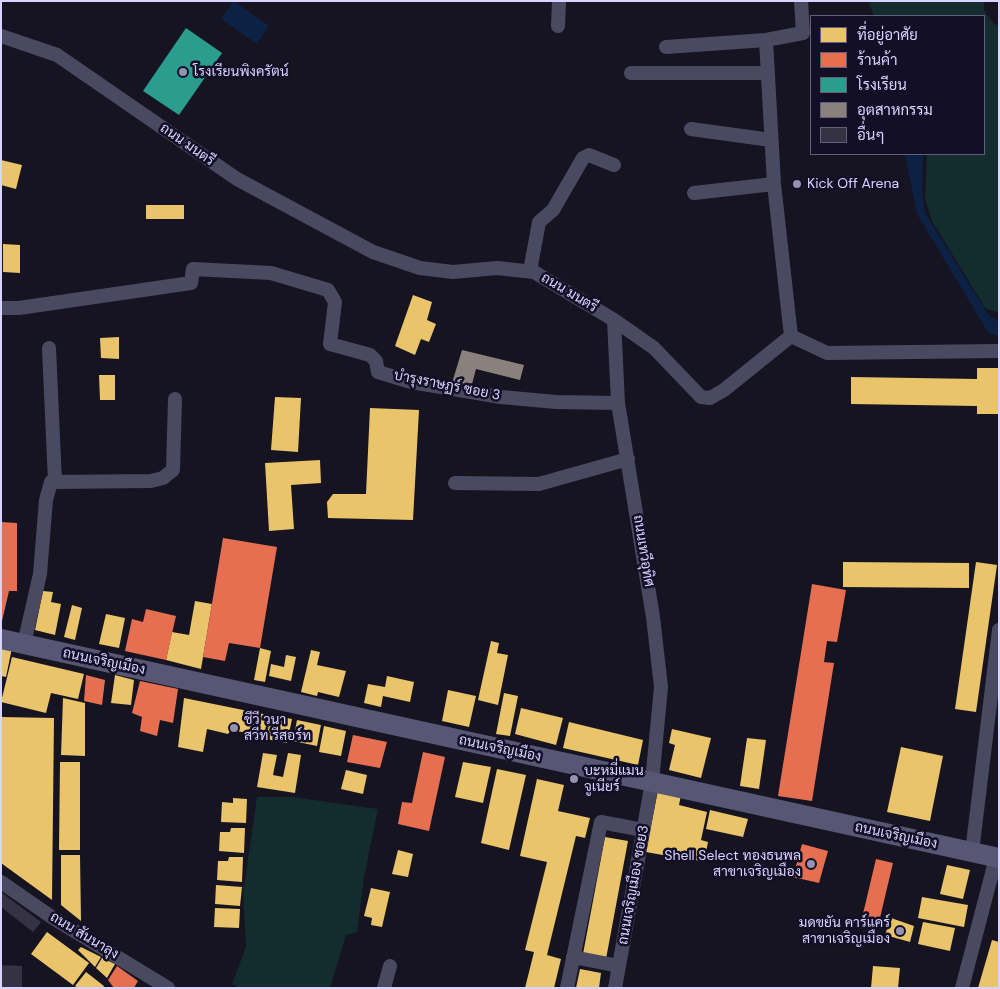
<!DOCTYPE html>
<html>
<head>
<meta charset="utf-8">
<style>
	body { margin:0 }
	#map { position:relative; width:1000px; height:989px; overflow:hidden; background:#161421; font-family:"DM Sans",Sarabun,sans-serif }
	canvas { display:block }
	.frame { position:absolute; inset:0; border:2px solid #d9d4ff; pointer-events:none }
	.legend { position:absolute; left:810px; top:15px; width:175px; height:140px; box-sizing:border-box; background:#130f26; border:1px solid #625e7d; margin:0; padding:6px 9px; list-style:none; font-size:15px; color:#d9d4ff }
	.legend li { display:flex; align-items:center; gap:10px; height:25px }
	.legend b { width:25px; border:1px solid #625e7d }
</style>
</head>
<body>
<div id="map">
<canvas width="1000" height="989"></canvas>
<div class="frame"></div>
<ul class="legend">
<li><b style="height:14px;background:#e9c46a"></b>ที่อยู่อาศัย</li>
<li><b style="height:14px;background:#e76f51"></b>ร้านค้า</li>
<li><b style="height:14px;background:#2a9d8f"></b>โรงเรียน</li>
<li><b style="height:14px;background:#8a817c"></b>อุตสาหกรรม</li>
<li><b style="height:14px;background:#343243"></b>อื่นๆ</li>
</ul>
</div>
<script>
const ctx = document.querySelector('canvas').getContext('2d');
ctx.lineJoin = 'round';
function paint(path, color) {
  ctx.fillStyle = color;
  ctx.fill(path, 'evenodd');
}
function poly(rows) {
  const path = new Path2D();
  for (const r of rows) {
    path.moveTo(r[0], r[1]);
    for (let i = 2; i < r.length; i += 2) path.lineTo(r[i], r[i + 1]);
  }
  return path;
}
function stroke(path, color, width, dash) {
  ctx.strokeStyle = color;
  ctx.lineWidth = width;
  ctx.lineCap = dash ? 'butt' : 'round';
  ctx.setLineDash(dash || []);
  ctx.stroke(path);
}
function drawText(font, color, halo, rows, align = 'center') {
  ctx.font = font + ' "DM Sans",Sarabun,sans-serif';
  ctx.lineWidth = 5;
  ctx.setLineDash([]);
  ctx.textBaseline = 'middle';
  ctx.strokeStyle = halo;
  ctx.fillStyle = color;
  for (const [text, x, y, turn = 0] of rows) {
    ctx.save();
    ctx.translate(x, y);
    ctx.rotate((+turn || 0) * Math.PI / 180);
    ctx.textAlign = isNaN(turn) ? turn : align;
    if (halo) ctx.strokeText(text, 0, 0);
    ctx.fillText(text, 0, 0);
    ctx.restore();
  }
}
paint(poly([
	[868,1,984,1,984,10,993,23,999,26,999,313,985,308,932,221,925,199,927,154,984,154,984,16,874,16],
	[257,797,292,797,378,809,364,877,357,932,346,935,330,988,239,988,232,984,246,947,243,894]
]), '#132c2d');
paint(poly([
	[234,1,269,26,257,44,221,19],
	[905,154,923,154,922,192,925,213,989,316,999,321,999,335,989,334,917,214]
]), '#0d2144');
paint(poly([
	[1,160,22,165,16,189,1,185],
	[146,205,184,205,184,219,146,219],
	[3,244,20,245,20,273,3,272],
	[413,295,432,302,427,320,436,324,429,342,421,339,415,355,395,346],
	[119,337,119,359,101,358,100,338],
	[977,368,999,368,999,414,977,414,977,406,851,404,851,377,977,379],
	[99,375,115,375,115,400,100,400],
	[275,397,301,398,298,452,271,450],
	[370,408,419,410,413,520,328,518,327,502,333,494,366,494],
	[320,460,321,483,291,485,294,529,269,531,265,463],
	[843,562,969,563,969,588,843,587],
	[976,562,997,565,976,712,955,709],
	[43,591,53,592,51,602,61,604,55,635,35,630],
	[195,601,212,604,201,669,166,660,172,632,189,635],
	[72,605,82,608,75,640,64,637],
	[106,614,125,618,119,648,99,644],
	[491,641,499,643,497,653,508,655,498,705,478,700],
	[1,646,12,648,6,677,1,676],
	[260,648,271,651,265,682,254,680],
	[311,650,320,652,317,665,346,671,339,697,318,692,317,696,301,692],
	[286,655,296,657,291,681,269,676,271,664,284,667],
	[12,657,84,674,78,699,51,693,46,713,1,702],
	[115,675,134,680,131,705,111,703],
	[387,676,414,682,410,702,383,696,381,707,364,703,368,684,385,687],
	[448,690,476,696,469,727,442,721],
	[504,693,518,696,510,736,496,734],
	[63,698,85,703,85,756,61,755],
	[184,698,268,715,264,736,231,730,228,734,207,729,203,752,178,747],
	[521,708,563,718,556,745,515,734],
	[271,715,292,719,287,743,266,739],
	[1,717,54,718,52,900,1,863],
	[297,720,321,725,317,746,293,741],
	[569,722,643,740,638,765,563,748],
	[324,726,346,731,341,756,319,752],
	[672,729,711,738,701,778,669,770,675,745,669,743],
	[747,738,766,740,759,789,740,786],
	[901,747,943,756,930,821,887,812],
	[263,753,277,755,273,775,283,777,288,753,301,755,295,793,257,787],
	[60,762,80,762,80,850,59,850],
	[463,762,491,767,483,803,455,797],
	[497,769,526,775,509,850,481,843],
	[346,770,367,775,363,794,341,789],
	[537,779,564,785,558,811,590,818,585,838,576,836,547,955,561,959,554,988,525,988,534,952,525,950,547,862,520,856],
	[658,790,681,795,679,805,707,812,701,840,708,842,704,862,669,854,668,856,646,852],
	[233,798,247,799,246,823,221,822,222,802,233,803],
	[710,810,748,819,743,837,706,829],
	[231,828,245,828,244,853,219,851,220,832,230,832],
	[605,837,628,841,606,959,583,954],
	[398,850,413,854,408,877,392,874],
	[61,855,80,855,81,921,61,905],
	[229,857,243,857,242,882,217,880,218,861,228,861],
	[947,865,970,870,963,899,940,894],
	[216,885,242,887,240,906,215,904],
	[371,888,390,892,382,927,371,925,372,918,364,916],
	[922,897,968,905,964,927,918,918],
	[215,908,240,909,239,928,214,927],
	[891,918,914,926,910,942,885,935],
	[923,922,955,928,950,951,918,944],
	[47,932,89,963,73,985,31,954],
	[992,940,999,942,999,988,978,988],
	[81,947,101,957,95,967,78,950],
	[102,958,115,964,107,978,96,968],
	[873,966,900,968,898,988,871,988],
	[580,969,601,973,599,988,576,988],
	[86,972,104,986,103,988,78,988,75,986]
]), '#e9c46a');
paint(poly([
	[1,522,17,523,17,591,9,591,2,621],
	[223,538,277,547,260,648,229,643,225,661,203,657],
	[812,584,846,590,837,642,827,641,824,662,834,663,812,801,778,796],
	[146,609,176,616,166,660,125,651,132,619,143,622],
	[86,675,105,680,102,705,84,701],
	[140,681,178,689,173,723,160,720,157,736,140,731,142,717,132,713],
	[353,735,387,742,380,768,347,762],
	[423,752,445,757,429,831,398,824,402,802,412,803],
	[802,844,828,851,819,883,793,877],
	[876,859,893,863,879,922,862,918],
	[117,966,138,981,134,988,114,988,108,980]
]), '#e76f51');
paint(poly([
	[186,28,222,53,179,115,143,91]
]), '#2a9d8f');
paint(poly([
	[462,350,524,365,520,380,476,369,471,388,452,383]
]), '#8a817c');
paint(poly([
	[1,892,41,922,33,932,1,907],
	[1,965,22,966,22,988,1,988]
]), '#343243');
stroke(poly([
	[558,26,559,1],
	[1,36,57,55,237,179,373,252,420,268,453,272,497,268,534,272,614,320,654,348,701,397,710,398,724,390,791,336],
	[766,40,774,184,791,336],
	[666,47,766,40,803,33,801,1],
	[631,73,768,73],
	[691,129,771,140],
	[694,193,774,184],
	[530,271,539,222,553,210,583,158,589,155,614,165],
	[1,308,19,308,191,283,193,269,271,273,328,290,335,302,330,344,370,355,376,361,378,372,411,382,501,397,556,402,618,403],
	[614,320,618,403,653,617,661,687,652,782,615,988],
	[791,336,827,353,999,351],
	[49,348,55,482],
	[455,483,539,484,628,459],
	[24,644,40,574,46,500,51,482,151,481,163,478,173,470,175,399],
	[972,852,999,630],
	[1,882,53,918,168,988],
	[573,957,619,966],
	[384,988,390,966],
	[567,988,601,822,643,830],
	[962,988,996,858]
]), '#4a4962', 14);
stroke(poly([
	[1,639,999,858]
]), '#575674', 20);
for (const [x, y, r, color] of [
	[183,72,5,"#9591b1"],
	[797,184,5,"#9591b1"],
	[234,728,5,"#9591b1"],
	[574,779,5,"#9591b1"],
	[811,864,5,"#9591b1"],
	[900,931,5,"#9591b1"]
]) {
  const dot = new Path2D();
  dot.arc(x, y, r, 0, 2 * Math.PI);
  ctx.fillStyle = color;
  ctx.fill(dot);
  stroke(dot, '#130f26', 2);
}
drawText('14px', '#d9d4ff', '#130f26', [
	["โรงเรียนพิงครัตน์",193,72],
	["Kick Off Arena",807,184],
	["ชีวี วนา",244,720],
	["สวีท รีสอร์ท",244,736],
	["บะหมี่แมน",584,771],
	["จูเนียร์",584,787],
	["Shell Select ทองธนพล",801,856,"right"],
	["สาขาเจริญเมือง",801,872,"right"],
	["มดขยัน คาร์แคร์",890,923,"right"],
	["สาขาเจริญเมือง",890,939,"right"]
], 'left');
drawText('14px', '#d9d4ff', '#130f26', [
	["ถนน มนตรี",187,145,35],
	["ถนน มนตรี",569,293,31],
	["บำรุงราษฏร์ ซอย 3",447,386,11],
	["ถนนเทวีอุทิศ",643,551,81],
	["ถนนเจริญเมือง",104,662,12],
	["ถนนเจริญเมือง",500,749,12],
	["ถนนเจริญเมือง",896,836,12],
	["ถนนเจริญเมือง ซอย3",634,885,-80],
	["ถนน สันนาลุง",84,936,31]
]);
</script>
</body>
</html>
